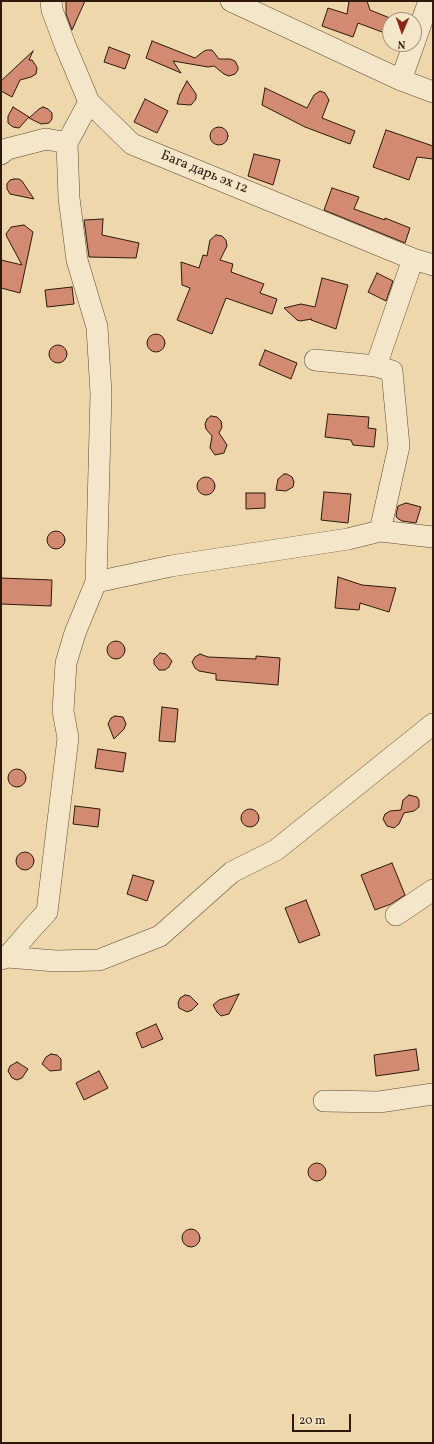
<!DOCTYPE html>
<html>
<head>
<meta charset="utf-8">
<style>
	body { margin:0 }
	#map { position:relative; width:434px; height:1444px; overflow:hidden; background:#eed8ab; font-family:Vollkorn,serif }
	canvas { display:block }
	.frame { position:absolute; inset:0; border:2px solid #2e190b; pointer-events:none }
	.north { position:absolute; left:382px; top:12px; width:40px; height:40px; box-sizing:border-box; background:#f4e6c8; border:1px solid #a5947c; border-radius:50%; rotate:182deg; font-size:11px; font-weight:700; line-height:16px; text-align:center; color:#2e190b }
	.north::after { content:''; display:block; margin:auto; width:14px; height:18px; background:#8f2418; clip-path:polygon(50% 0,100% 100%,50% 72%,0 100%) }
	.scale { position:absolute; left:292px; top:1414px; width:59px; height:18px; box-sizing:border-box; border:2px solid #2e190b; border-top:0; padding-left:5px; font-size:12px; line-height:14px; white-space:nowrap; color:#2e190b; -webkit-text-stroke:3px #f4e6c8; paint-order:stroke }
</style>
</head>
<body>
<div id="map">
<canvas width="434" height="1444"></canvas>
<div class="frame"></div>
<div class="north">N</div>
<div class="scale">20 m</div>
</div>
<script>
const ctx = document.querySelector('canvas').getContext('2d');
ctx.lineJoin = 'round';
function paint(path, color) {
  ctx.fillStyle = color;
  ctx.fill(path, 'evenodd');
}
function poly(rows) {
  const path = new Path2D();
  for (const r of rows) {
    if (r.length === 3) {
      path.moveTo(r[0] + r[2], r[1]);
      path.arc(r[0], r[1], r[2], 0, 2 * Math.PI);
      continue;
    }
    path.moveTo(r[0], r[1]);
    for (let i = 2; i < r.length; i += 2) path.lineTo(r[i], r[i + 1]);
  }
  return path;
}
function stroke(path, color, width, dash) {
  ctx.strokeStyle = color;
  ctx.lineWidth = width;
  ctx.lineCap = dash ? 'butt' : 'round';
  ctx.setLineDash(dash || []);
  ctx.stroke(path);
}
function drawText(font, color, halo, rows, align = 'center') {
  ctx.font = font + ' Vollkorn,serif';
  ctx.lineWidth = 4;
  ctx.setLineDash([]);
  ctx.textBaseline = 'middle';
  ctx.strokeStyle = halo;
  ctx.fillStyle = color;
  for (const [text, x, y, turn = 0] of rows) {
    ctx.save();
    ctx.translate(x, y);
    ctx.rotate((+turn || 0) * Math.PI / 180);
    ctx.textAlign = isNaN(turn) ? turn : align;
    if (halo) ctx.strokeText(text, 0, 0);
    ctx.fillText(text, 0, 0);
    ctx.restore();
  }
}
const building = poly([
	[66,1,85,1,72,30,66,14,66,1],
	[349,1,367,1,370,10,390,18,390,35,358,23,353,37,322,26,328,8,347,14,349,1],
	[152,41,195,58,204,51,207,50,212,50,219,59,230,59,235,61,238,67,238,70,235,74,229,76,224,74,214,66,208,67,173,61,181,73,146,58,152,41],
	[109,47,130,55,125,69,104,62,109,47],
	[33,51,29,60,32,60,36,66,37,68,36,74,31,77,20,80,12,97,1,91,1,81,33,51],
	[187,81,196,94,196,99,191,105,177,104,180,94,187,81],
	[265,88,307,108,314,95,320,91,325,93,329,100,322,118,355,131,350,144,305,127,262,105,265,88],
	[145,99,168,111,157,133,134,122,145,99],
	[13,107,29,117,19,128,13,127,8,123,8,116,13,107],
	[43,107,48,109,52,113,52,119,49,123,41,124,29,118,39,109,43,107],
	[219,136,9],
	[386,130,433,146,433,159,417,157,409,180,373,167,386,130],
	[254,154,280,160,273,185,248,176,254,154],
	[14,179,19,179,22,181,34,199,10,194,7,189,7,184,10,180,14,179],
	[332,188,359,197,354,209,385,220,385,218,410,228,405,243,324,210,332,188],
	[103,219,102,235,139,243,136,258,89,257,84,220,103,219],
	[24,225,33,232,20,293,1,288,1,260,22,265,7,237,6,234,11,227,24,225],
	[216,235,222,236,226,240,227,246,220,260,233,264,231,272,264,284,260,293,277,299,272,314,226,298,212,334,177,320,190,288,182,285,181,262,199,268,203,255,207,256,210,240,216,235],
	[377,273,393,281,386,301,368,292,377,273],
	[322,278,348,285,336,329,311,320,312,319,300,321,297,320,284,308,301,304,315,307,322,278],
	[72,287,74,304,47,307,45,290,72,287],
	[156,343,9],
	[58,354,9],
	[265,350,297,363,291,379,259,365,265,350],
	[328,414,369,417,368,428,376,429,374,447,353,445,351,440,325,437,328,414],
	[211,416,217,417,221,421,222,427,219,433,227,445,224,453,215,455,210,448,212,436,206,429,205,424,207,419,211,416],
	[284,474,287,474,292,477,294,482,293,487,286,491,276,490,278,479,284,474],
	[206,486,9],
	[324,492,351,494,348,523,321,520,324,492],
	[246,493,265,493,265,508,246,509,246,493],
	[406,503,421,507,416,523,402,521,397,518,396,515,398,506,406,503],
	[56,540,9],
	[338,577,362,585,396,588,389,612,360,603,359,610,335,608,338,577],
	[1,578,52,580,51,606,1,604,1,578],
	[116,650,9],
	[160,653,166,654,172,661,169,667,165,670,159,670,154,664,154,659,160,653],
	[200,654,208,657,256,659,256,656,280,658,278,685,216,680,216,674,199,671,195,668,192,662,195,657,200,654],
	[162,707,178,709,175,742,159,741,162,707],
	[115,716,123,717,126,724,124,729,114,739,108,724,111,718,115,716],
	[98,749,126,753,123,772,95,768,98,749],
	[17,778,9],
	[409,795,417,797,419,800,419,807,414,811,404,813,399,824,394,828,387,826,383,819,385,814,390,811,401,810,403,800,409,795],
	[75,806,100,809,98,827,73,824,75,806],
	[250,818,9],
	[25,861,9],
	[392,863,405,895,391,904,375,910,361,875,392,863],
	[133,875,154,881,147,901,127,894,133,875],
	[306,900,320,935,299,943,285,908,306,900],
	[239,994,229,1014,221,1016,217,1012,213,1005,219,1000,239,994],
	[185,995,190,996,198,1004,192,1010,187,1012,179,1008,178,1003,180,998,185,995],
	[156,1024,163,1039,142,1048,136,1033,156,1024],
	[416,1049,419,1070,376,1076,374,1055,416,1049],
	[51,1054,57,1055,61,1059,61,1070,50,1071,42,1064,46,1057,51,1054],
	[17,1062,28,1069,22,1078,17,1080,12,1078,8,1071,10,1066,17,1062],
	[99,1071,108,1088,84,1100,76,1083,99,1071],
	[317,1172,9],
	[191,1238,9]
]);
paint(building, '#d28a71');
stroke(building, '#2e190b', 1);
const minor = poly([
	[51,1,52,10,65,45,89,102,132,144,413,259,433,265],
	[231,1,401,80,433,92],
	[401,80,429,1],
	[1,154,7,149,46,139,67,143],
	[315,360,376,366],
	[380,531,399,446,392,371,376,366,413,259],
	[96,582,171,566,348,539,380,531,433,537],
	[396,915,433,890],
	[7,957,33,927,47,912,68,738,63,711,66,663,75,633,96,582,101,393,97,327,77,260,69,198,67,143,89,102],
	[1,959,7,957,56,961,99,960,160,936,232,872,276,850,433,724],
	[324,1101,379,1102,433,1094]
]);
stroke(minor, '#5e4933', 22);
stroke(minor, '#f4e6c8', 21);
drawText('14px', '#2e190b', '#f4e6c8', [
	["Бага дарь эх 12",204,173,22]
]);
</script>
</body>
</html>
